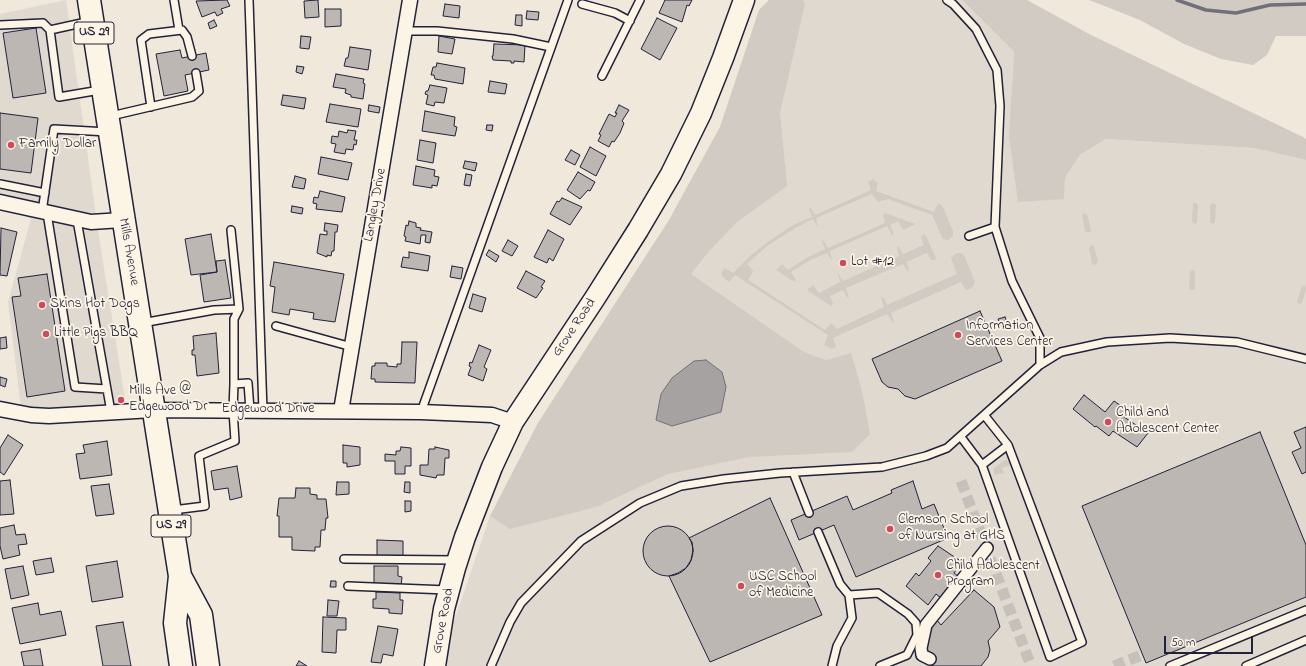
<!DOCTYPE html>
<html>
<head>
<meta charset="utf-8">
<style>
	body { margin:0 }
	#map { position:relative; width:1306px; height:666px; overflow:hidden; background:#efe8db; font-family:"Indie Flower",sans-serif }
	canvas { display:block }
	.scale { position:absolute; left:1164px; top:636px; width:89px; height:18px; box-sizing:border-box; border:2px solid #22223b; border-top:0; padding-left:5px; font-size:12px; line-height:14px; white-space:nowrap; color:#22223b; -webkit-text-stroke:3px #fcf5e5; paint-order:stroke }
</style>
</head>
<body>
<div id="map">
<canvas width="1306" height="666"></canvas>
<div class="scale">50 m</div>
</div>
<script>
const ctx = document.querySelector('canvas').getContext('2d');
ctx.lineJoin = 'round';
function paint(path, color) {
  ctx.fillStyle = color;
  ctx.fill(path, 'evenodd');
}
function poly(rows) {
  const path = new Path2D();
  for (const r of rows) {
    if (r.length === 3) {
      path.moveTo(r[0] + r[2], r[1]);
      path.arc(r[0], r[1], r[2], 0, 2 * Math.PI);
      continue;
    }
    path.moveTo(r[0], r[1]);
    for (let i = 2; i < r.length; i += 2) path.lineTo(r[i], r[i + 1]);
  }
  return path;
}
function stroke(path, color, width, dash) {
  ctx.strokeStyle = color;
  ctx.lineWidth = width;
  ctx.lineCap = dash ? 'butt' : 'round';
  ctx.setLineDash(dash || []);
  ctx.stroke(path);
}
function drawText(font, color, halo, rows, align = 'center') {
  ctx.font = font + ' "Indie Flower",sans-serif';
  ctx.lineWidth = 3.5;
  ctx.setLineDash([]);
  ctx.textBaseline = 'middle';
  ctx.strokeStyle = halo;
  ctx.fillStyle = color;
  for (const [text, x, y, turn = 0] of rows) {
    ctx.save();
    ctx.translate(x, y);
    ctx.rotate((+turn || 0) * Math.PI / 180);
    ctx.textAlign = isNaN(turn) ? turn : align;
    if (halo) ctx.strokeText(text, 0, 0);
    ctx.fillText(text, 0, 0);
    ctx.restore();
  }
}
paint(poly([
	[66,0,99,237,126,405,53,412,21,408,8,302,31,219,0,205,0,14],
	[769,0,962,0,1014,52,1012,82,1064,199,1065,178,1080,155,1106,139,1254,148,1306,160,1306,666,442,666,442,656,490,516,538,423,669,220,720,127,759,10]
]), '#e0d9cf');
paint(poly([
	[769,0,803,0,805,4,780,113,787,186,737,222,709,251,691,274,804,352,826,360,851,353,862,391,870,434,852,452,749,457,668,474,596,507,510,529,490,516,538,423,669,220,720,127,759,10],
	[962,0,1027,0,1091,35,1303,137,1306,139,1306,160,1254,148,1106,139,1080,155,1065,178,1064,199,1018,202,1009,137,1014,52],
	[1089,0,1306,0,1306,36,1276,36,1267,55,1253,65,1221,59,1184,44,1140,20],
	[873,179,878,183,876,191,934,212,937,205,940,204,943,207,953,231,953,236,948,240,943,239,932,215,888,199,878,202,872,194,816,218,818,228,813,219,795,228,767,246,747,264,753,271,748,280,825,330,831,323,837,329,884,307,881,297,884,298,887,305,957,274,951,258,957,253,961,253,964,255,975,282,972,288,966,290,961,282,891,313,894,321,893,323,887,314,833,338,836,347,832,349,824,345,828,335,735,275,729,282,722,276,722,272,725,268,733,273,752,254,768,242,791,226,812,217,809,209,810,207,815,215,871,190,868,182],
	[1193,203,1196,203,1198,205,1197,222,1195,224,1192,221],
	[1213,203,1216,205,1215,222,1213,224,1210,222,1210,205],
	[885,213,915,224,903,230,898,221,890,225,894,234,892,235,887,226,830,251,832,261,827,253,810,260,791,272,796,280,795,282,776,270,782,264,788,270,808,257,825,249,822,241,823,240,828,248,885,223,883,215],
	[1084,213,1087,214,1091,231,1088,233,1085,231,1082,215],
	[925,234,936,258,935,260,931,260,927,253,906,262,909,270,908,272,903,264,846,288,849,298,847,297,843,290,830,296,833,304,831,306,807,290,813,285,819,293,840,282,837,272,843,281,899,256,897,248,898,246,903,254,924,245,921,237],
	[1091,245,1094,246,1098,262,1095,265,1092,263,1089,248],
	[1193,270,1195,272,1195,289,1191,290,1189,288,1190,272],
	[1305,285,1306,289,1302,303,1299,304,1297,302,1302,286],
	[1005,460,1009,461,1010,465,1002,468,1004,473,995,475,993,469]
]), '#d1cbc3');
const water = poly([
	[706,360,722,372,726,387,721,412,672,426,656,420,661,394,672,378,694,361,706,360]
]);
paint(water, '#a6a2a2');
stroke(water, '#716f79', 1);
stroke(poly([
	[1177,0,1206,10,1236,13,1270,5,1306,4]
]), '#716f79', 3.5);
const building = poly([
	[227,0,230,6,221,9,223,13,217,16,215,12,202,17,196,1,227,0],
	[318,0,319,17,305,18,304,1,318,0],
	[665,0,692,0,689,6,687,5,682,22,659,13,665,0],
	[445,4,460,6,459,18,443,16,445,4],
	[325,9,341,9,341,26,325,27,325,9],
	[527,11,539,12,538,20,526,19,527,11],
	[516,15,522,15,522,26,515,25,516,15],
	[657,18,677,28,660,60,641,49,657,18],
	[214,20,217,26,210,29,208,23,214,20],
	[36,28,46,93,13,98,3,33,36,28],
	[301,36,311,37,309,49,300,48,301,36],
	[439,36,455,39,452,54,438,52,439,36],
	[494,44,525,45,524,62,514,61,514,63,511,63,511,61,493,60,492,56,493,56,494,44],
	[350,47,371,50,368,70,344,66,346,58,348,58,350,47],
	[180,50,182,58,206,53,209,70,185,75,188,91,164,96,156,54,180,50],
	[437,63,465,68,463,84,435,79,434,75,431,75,433,67,436,67,437,63],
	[297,66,304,67,302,74,296,72,297,66],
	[336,74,364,79,363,83,365,84,363,99,351,97,351,95,345,93,346,89,333,87,336,74],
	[490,81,507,84,505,94,488,92,490,81],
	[430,85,447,88,444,103,435,102,434,106,426,104,428,95,425,94,426,91,428,91,430,85],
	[283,95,306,98,304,109,281,105,283,95],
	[330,104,361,109,358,127,326,122,330,104],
	[369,105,380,107,379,113,368,111,369,105],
	[619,105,629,110,622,121,624,123,620,133,614,142,612,141,609,147,598,141,601,135,599,134,609,114,615,117,617,113,615,113,619,105],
	[425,111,455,117,454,126,457,127,455,136,422,131,425,111],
	[0,113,38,118,31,173,0,169,0,113],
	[487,125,493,125,492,131,486,130,487,125],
	[348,130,356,131,354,140,357,140,356,145,354,144,353,150,346,149,345,154,334,152,336,144,331,143,332,136,338,137,339,131,347,133,348,130],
	[420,140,436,143,433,163,417,160,420,140],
	[590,147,606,156,596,176,580,167,590,147],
	[571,150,580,155,575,165,565,160,571,150],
	[321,157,352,163,348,180,318,174,321,157],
	[465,161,477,163,475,171,463,168,465,161],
	[416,166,435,170,434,176,439,177,437,186,432,185,432,188,413,185,416,166],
	[578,172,595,182,590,191,588,190,580,199,567,190,578,172],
	[466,174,472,175,470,186,464,185,466,174],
	[295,176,306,179,304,189,292,187,295,176],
	[320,191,345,197,342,212,316,209,317,204,313,203,314,197,318,198,320,191],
	[562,198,582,207,570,225,550,214,557,201,559,202,562,198],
	[292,206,303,208,302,214,291,212,292,206],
	[409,221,416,223,416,227,421,228,420,230,432,232,430,243,425,242,426,235,421,235,420,244,405,241,406,237,404,236,406,225,408,226,409,221],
	[325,223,338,225,337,232,335,232,334,251,332,251,331,256,327,255,327,257,317,253,320,234,327,235,327,231,324,231,325,223],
	[1,228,17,232,7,276,0,275,1,228],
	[548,230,564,239,553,261,549,258,547,263,534,257,548,230],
	[211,234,217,272,191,275,185,239,211,234],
	[508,240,518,246,512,256,502,251,508,240],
	[489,250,499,256,496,262,486,255,489,250],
	[409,252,430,256,428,271,401,267,403,257,409,258,409,252],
	[225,260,231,298,204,302,200,275,217,272,216,261,225,260],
	[274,262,344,274,335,322,313,319,314,313,290,309,289,315,272,312,275,287,270,286,274,262],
	[452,266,463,268,461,279,450,277,452,266],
	[526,271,545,281,541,287,543,288,536,298,517,288,526,271],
	[47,274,65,391,27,397,12,297,21,296,18,278,47,274],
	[473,294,486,298,482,312,469,308,473,294],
	[980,311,1002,361,915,399,905,396,898,389,888,387,882,382,872,359,980,311],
	[1005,317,1009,327,1003,330,998,319,1005,317],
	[216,333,219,373,197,376,195,355,192,355,192,350,194,350,193,336,216,333],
	[6,337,7,348,0,349,0,338,6,337],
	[402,342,417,342,415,383,375,382,375,379,371,379,372,366,375,366,375,363,387,363,387,366,397,367,397,364,401,364,402,342],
	[479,345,491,350,484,367,487,369,483,381,468,375,471,367,469,366,470,362,472,363,479,345],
	[0,377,7,379,5,387,0,385,0,377],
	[1084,395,1105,412,1114,401,1128,411,1124,417,1148,433,1137,447,1113,431,1109,436,1096,426,1095,427,1073,409,1084,395],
	[1306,427,1306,472,1302,474,1292,452,1301,448,1294,432,1306,427],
	[1260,432,1306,545,1306,597,1146,663,1082,506,1260,432],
	[8,435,23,445,4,475,0,472,0,448,8,435],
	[107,441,112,475,80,479,76,454,85,453,83,445,107,441],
	[343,445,360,447,360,465,347,467,347,463,343,463,343,445],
	[401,447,411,448,411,466,405,466,405,474,395,474,395,461,385,461,385,454,396,455,396,451,400,451,401,447],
	[435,447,449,450,449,458,445,458,444,475,437,475,436,478,420,475,420,465,428,465,429,449,435,449,435,447],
	[237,466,242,497,230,500,228,488,214,490,211,471,237,466],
	[10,480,14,514,0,515,0,481,10,480],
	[913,481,922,509,934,504,948,538,856,577,834,525,799,540,791,520,847,496,853,510,892,493,891,490,913,481],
	[337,482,349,482,349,494,336,495,337,482],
	[405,482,410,482,410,493,404,492,405,482],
	[109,484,114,514,96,516,91,486,109,484],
	[296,488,310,488,310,494,317,495,317,499,326,499,328,518,326,518,325,530,321,530,320,547,315,547,315,551,292,550,292,537,279,537,279,516,277,516,279,498,295,498,296,488],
	[770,498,822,615,710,662,669,576,678,573,686,568,691,560,693,550,692,542,689,538,770,498],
	[405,501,411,501,411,511,405,512,405,501],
	[14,525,16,535,25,534,27,544,18,545,20,555,3,559,0,546,0,528,14,525],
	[668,551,25],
	[377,540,403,541,403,557,377,556,377,540],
	[938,546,962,562,954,573,959,577,941,598,936,594,928,605,906,586,916,573,919,576,931,561,928,558,938,546],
	[51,558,54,572,36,575,33,561,51,558],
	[117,561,123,597,92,602,86,566,117,561],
	[23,566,29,595,11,599,5,569,23,566],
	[374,566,398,566,398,576,402,577,401,586,374,586,374,566],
	[331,581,336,581,336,587,330,587,331,581],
	[974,590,994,607,1000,627,988,641,990,650,988,657,981,666,933,666,925,647,927,634,936,619,941,625,974,590],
	[376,592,400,593,400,600,403,600,402,614,389,613,389,609,373,608,373,599,376,599,376,592],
	[328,600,339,601,337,616,327,616,328,600],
	[38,603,40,615,61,611,66,635,20,644,12,608,38,603],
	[323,617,346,618,346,630,337,630,336,653,322,652,323,617],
	[123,622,131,666,103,666,96,626,123,622],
	[378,626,398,629,393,656,383,654,381,663,371,662,378,626],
	[40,649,43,666,24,666,21,652,40,649],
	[299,661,307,666,296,666,299,661]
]);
paint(building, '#bcb7b3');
stroke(building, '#22223b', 1);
stroke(poly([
	[961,481,1031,666],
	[1114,666,1142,655]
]), '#c6c0bb', 11, [11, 5.5]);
const service = poly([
	[174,0,179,30],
	[249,0,263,411],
	[947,0,953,4,976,29,997,70,1000,106,995,227],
	[582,4,615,13,630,21],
	[91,21,50,30,59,97,100,90],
	[0,25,43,23,50,30],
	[405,31,437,31,513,39,551,47],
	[602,76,640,0],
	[151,107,141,40,149,34,182,30,187,37,192,56],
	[111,116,192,97,199,91,196,73],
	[0,184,45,193],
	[42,212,54,129,108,132],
	[47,213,75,387,107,389],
	[77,220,111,412],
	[231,230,239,309,234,319,234,384],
	[969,236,995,227,1012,281,1040,338,1040,365],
	[142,323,214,310,239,309],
	[276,326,352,347],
	[421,412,568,0],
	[961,437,982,465,1050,657,1082,642,1008,445,985,416],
	[982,465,1008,445],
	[793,472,809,513],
	[173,510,205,506,199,456,235,441,233,410,234,384,248,383,250,410],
	[818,532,840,584,849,595,852,618,837,646,832,666],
	[344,559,455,560],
	[348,586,447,590],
	[849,595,878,593,908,614,916,623,917,635,907,655,880,666],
	[491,666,510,622,521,603,581,541,640,503,681,486,724,479,780,473,882,467,926,456,947,448,1040,365,1061,352,1107,342,1170,338,1237,342,1306,359],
	[1170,666,1306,610],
	[1246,666,1306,640]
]);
const pedestrian = poly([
	[930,659,922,655,921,648,926,625,987,548]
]);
const minor = poly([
	[0,202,91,222,122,220],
	[0,409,31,415,49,416,153,410,421,412,492,415,513,422],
	[341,411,410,0]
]);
const secondary = poly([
	[435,666,444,609,455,568,465,537,492,467,513,422,595,298,638,230,671,174,701,113,723,58,744,0]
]);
const primary = poly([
	[89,0,180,576,175,623,181,666],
	[180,576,201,615,208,666]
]);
stroke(service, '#22223b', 10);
stroke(pedestrian, '#22223b', 14);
stroke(minor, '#22223b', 17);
stroke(secondary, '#22223b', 23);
stroke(primary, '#22223b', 25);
stroke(service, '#fcf5e5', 7);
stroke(pedestrian, '#fcf5e5', 11);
stroke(minor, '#fcf5e5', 14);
stroke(secondary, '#fcf5e5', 20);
stroke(primary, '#fcf5e5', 22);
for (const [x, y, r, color] of [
	[11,145,4,"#d1495b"],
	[843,263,4,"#d1495b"],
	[42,305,4,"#d1495b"],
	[46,334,4,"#d1495b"],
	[958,335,4,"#d1495b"],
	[121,400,4,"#d1495b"],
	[1108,422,4,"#d1495b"],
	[890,529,4,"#d1495b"],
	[938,575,4,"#d1495b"],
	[741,586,4,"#d1495b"]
]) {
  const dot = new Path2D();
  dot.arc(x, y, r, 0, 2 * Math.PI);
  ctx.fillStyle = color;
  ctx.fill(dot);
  stroke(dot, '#fcf5e5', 1.5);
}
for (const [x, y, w] of [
	[94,33,40],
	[171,526,40]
]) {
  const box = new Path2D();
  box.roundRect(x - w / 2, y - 11, w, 22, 3);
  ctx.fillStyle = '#fcf5e5';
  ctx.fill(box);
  stroke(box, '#22223b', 1);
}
drawText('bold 13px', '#22223b', null, [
	["US 29",94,33],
	["US 29",171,526]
]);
drawText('14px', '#22223b', '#fcf5e5', [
	["Family Dollar",19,145],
	["Lot #12",851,263],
	["Skins Hot Dogs",50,305],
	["Information",966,327],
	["Services Center",966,343],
	["Little Pigs BBQ",54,334],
	["Mills Ave @",129,392],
	["Edgewood Dr",129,408],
	["Child and",1116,414],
	["Adolescent Center",1116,430],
	["Clemson School",898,521],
	["of Nursing at GHS",898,537],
	["Child Adolescent",946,567],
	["Program",946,583],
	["USC School",749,578],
	["of Medicine",749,594]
], 'left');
drawText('14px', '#22223b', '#fcf5e5', [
	["Langley Drive",376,205,-80],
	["Mills Avenue",128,252,80],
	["Grove Road",575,328,-56],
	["Edgewood Drive",268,410],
	["Grove Road",444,621,-79]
]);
</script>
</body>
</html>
